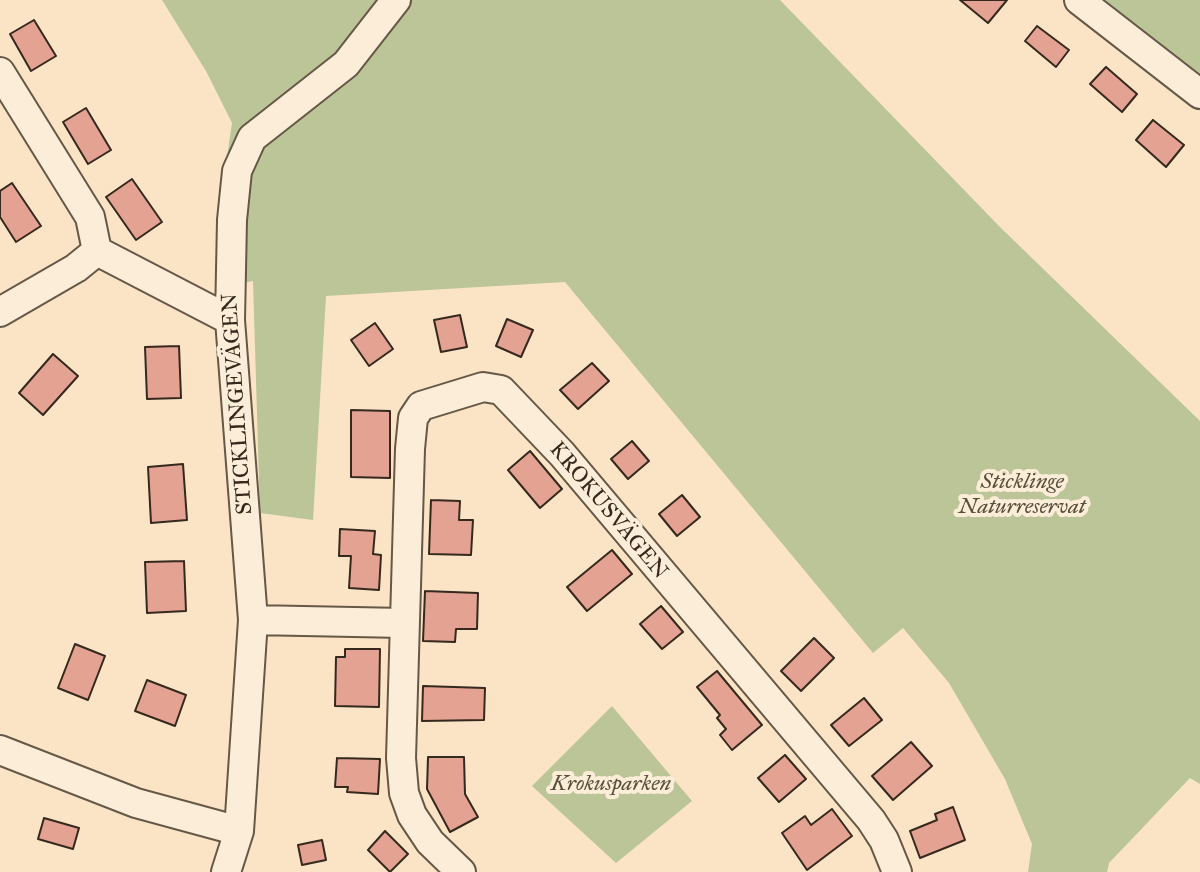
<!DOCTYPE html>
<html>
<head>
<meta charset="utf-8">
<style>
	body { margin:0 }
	canvas { display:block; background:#fae4c5 }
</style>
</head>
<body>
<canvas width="1200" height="872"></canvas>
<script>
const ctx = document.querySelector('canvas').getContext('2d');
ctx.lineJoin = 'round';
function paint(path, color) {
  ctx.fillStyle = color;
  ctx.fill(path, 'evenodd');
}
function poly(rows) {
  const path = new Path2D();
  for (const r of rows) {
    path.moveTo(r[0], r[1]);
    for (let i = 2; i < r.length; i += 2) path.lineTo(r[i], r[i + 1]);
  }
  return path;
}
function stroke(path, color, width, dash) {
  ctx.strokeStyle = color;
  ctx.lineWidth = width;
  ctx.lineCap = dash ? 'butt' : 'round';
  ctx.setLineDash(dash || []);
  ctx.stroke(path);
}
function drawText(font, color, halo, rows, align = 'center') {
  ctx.font = font + ' "IM FELL Great Primer",serif';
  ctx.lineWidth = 8;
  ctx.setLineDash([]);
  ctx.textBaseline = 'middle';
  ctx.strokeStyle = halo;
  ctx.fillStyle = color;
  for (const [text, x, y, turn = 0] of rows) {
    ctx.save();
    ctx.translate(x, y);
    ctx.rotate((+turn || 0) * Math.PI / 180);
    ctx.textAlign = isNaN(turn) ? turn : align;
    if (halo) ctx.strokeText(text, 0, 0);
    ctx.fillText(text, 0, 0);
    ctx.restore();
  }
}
paint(poly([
	[162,0,780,0,1000,227,1200,421,1200,784,1190,778,1109,863,1107,872,1028,872,1032,844,1005,779,949,683,903,628,873,653,565,282,326,296,313,520,260,513,253,281,215,289,219,210,232,123,206,71],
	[1096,0,1200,0,1200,81],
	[612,706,692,801,616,863,532,786]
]), '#bbc597');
const building = poly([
	[960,0,1007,0,988,23,960,0],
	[34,20,56,56,31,71,10,34,34,20],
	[1037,26,1069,50,1056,67,1025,41,1037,26],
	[1106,67,1137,94,1122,112,1090,84,1106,67],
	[86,108,111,150,88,164,63,122,86,108],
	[1153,120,1184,145,1166,167,1136,140,1153,120],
	[132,179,162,222,136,240,106,197,132,179],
	[12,183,41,226,16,242,0,217,0,191,12,183],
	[460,315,467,347,441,352,434,320,460,315],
	[507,319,533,330,521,357,496,346,507,319],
	[375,323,393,349,369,366,351,340,375,323],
	[179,346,181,398,147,399,145,347,179,346],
	[53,354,78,376,43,415,19,393,53,354],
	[592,363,609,381,578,409,560,390,592,363],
	[351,410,390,411,390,478,351,477,351,410],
	[632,441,649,461,628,479,611,459,632,441],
	[530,451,562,489,540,508,508,470,530,451],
	[183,464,187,520,151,523,148,467,183,464],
	[682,495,700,517,677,536,659,514,682,495],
	[431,500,460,501,459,520,473,520,471,555,429,554,431,500],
	[340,529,375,531,373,554,381,555,379,590,349,588,351,556,339,556,340,529],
	[612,550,632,574,587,611,567,587,612,550],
	[184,561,186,611,147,613,145,562,184,561],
	[425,591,478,593,477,629,456,629,455,642,423,641,425,591],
	[661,606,683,632,662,649,640,624,661,606],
	[814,638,834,658,801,691,781,671,814,638],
	[75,644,105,656,88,700,58,688,75,644],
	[345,649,380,649,379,707,335,706,336,657,345,657,345,649],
	[717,671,762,725,732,750,720,735,726,729,717,718,720,715,697,687,717,671],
	[147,680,186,695,175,726,135,711,147,680],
	[423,686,485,688,484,720,422,721,423,686],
	[864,698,882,720,849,746,831,725,864,698],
	[911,742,932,766,893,800,872,776,911,742],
	[785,755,806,779,779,802,758,778,785,755],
	[428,757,464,757,465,794,478,817,450,832,427,789,428,757],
	[337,758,380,759,378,794,347,792,348,787,335,787,337,758],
	[953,807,965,840,920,858,910,831,937,820,935,814,953,807],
	[832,809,852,836,807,870,782,833,805,816,811,825,832,809],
	[44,818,79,828,73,849,38,839,44,818],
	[385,831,408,854,390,872,368,850,385,831],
	[322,840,326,860,302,865,298,845,322,840]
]);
paint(building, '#e4a292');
stroke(building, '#34291c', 2);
const minor = poly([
	[1079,0,1200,94],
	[0,72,90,217,97,251,230,320],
	[0,312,76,268,97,251],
	[253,620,404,623],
	[0,750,136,803,239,831],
	[226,872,239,831,253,620,230,320,232,220,237,171,252,138,346,64,396,0],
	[461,872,430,842,412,815,404,793,401,758,410,449,413,418,421,406,483,387,501,390,562,454,871,820,884,840,897,872]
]);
stroke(minor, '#665846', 32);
stroke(minor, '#fcedd9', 28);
drawText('22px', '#34291c', '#fcedd9', [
	["STICKLINGEVÄGEN",238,404,-94],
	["KROKUSVÄGEN",608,511,50]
]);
drawText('italic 22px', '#56503b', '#fcedd9', [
	["Sticklinge",1022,483],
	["Naturreservat",1022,508],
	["Krokusparken",611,785]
]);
</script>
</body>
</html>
